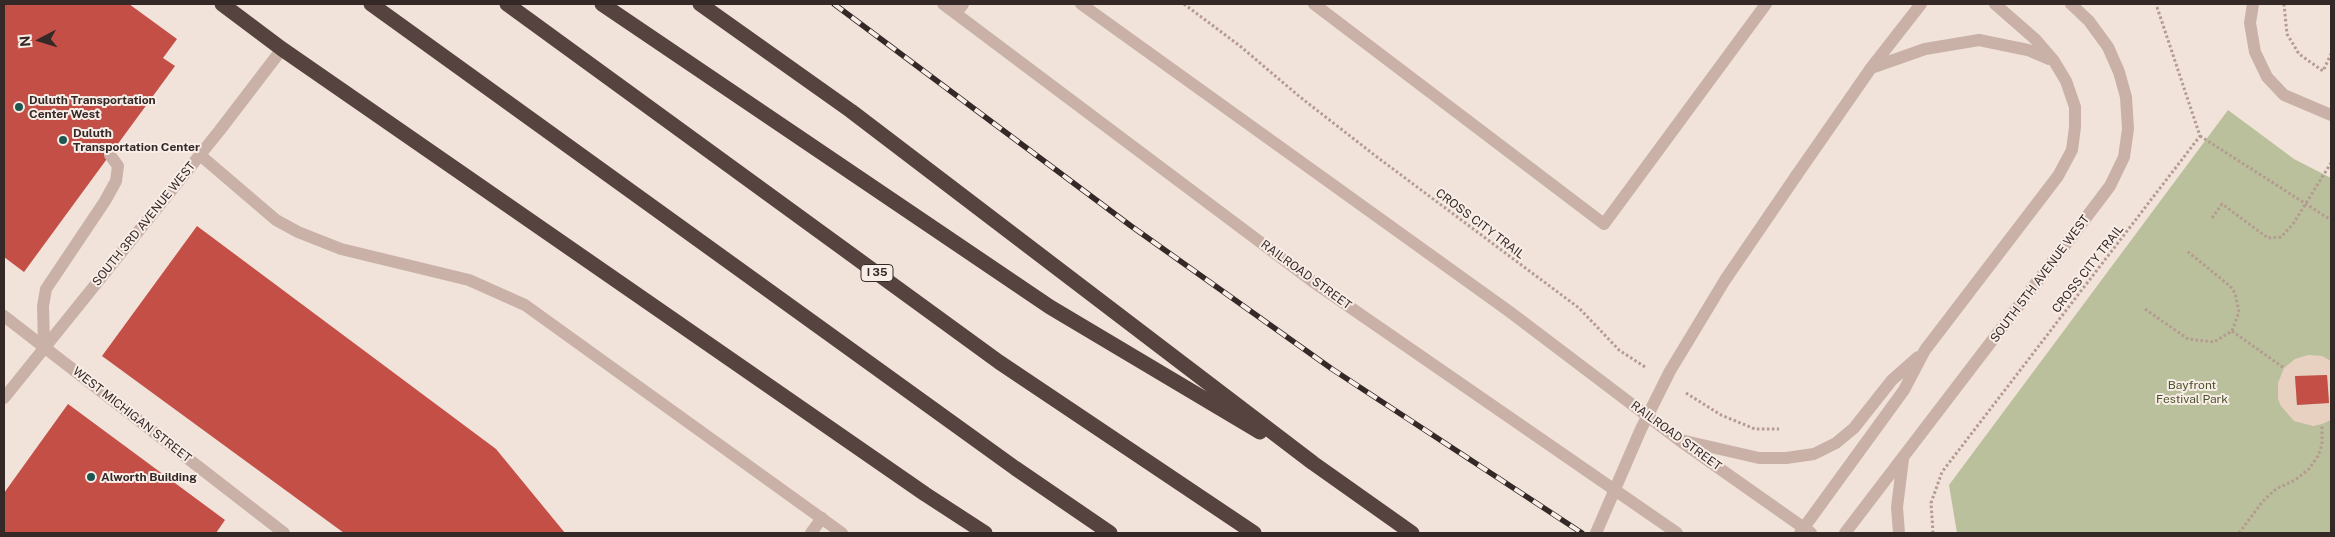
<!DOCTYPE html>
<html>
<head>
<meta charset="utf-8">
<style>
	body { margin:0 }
	#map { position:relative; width:2335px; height:537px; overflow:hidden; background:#f1e3da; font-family:"Public Sans",sans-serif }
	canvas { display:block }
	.frame { position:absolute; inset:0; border:5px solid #352927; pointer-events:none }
	.north { position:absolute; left:15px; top:15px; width:50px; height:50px; -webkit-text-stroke:4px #f9ede7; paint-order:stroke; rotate:265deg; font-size:14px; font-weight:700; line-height:20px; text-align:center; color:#352927 }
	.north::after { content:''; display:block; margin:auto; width:18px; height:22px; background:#352927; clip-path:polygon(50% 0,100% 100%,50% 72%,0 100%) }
</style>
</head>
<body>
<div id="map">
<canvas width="2335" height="537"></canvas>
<div class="frame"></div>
<div class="north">N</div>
</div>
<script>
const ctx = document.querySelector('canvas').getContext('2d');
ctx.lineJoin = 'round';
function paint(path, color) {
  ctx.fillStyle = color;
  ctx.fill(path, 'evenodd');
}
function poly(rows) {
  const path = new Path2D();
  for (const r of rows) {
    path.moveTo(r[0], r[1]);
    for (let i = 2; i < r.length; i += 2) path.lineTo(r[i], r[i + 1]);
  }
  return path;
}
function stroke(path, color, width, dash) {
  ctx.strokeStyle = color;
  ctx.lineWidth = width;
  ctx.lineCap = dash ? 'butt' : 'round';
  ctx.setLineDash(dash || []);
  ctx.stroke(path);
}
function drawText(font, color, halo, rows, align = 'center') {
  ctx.font = font + ' "Public Sans",sans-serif';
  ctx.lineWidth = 4;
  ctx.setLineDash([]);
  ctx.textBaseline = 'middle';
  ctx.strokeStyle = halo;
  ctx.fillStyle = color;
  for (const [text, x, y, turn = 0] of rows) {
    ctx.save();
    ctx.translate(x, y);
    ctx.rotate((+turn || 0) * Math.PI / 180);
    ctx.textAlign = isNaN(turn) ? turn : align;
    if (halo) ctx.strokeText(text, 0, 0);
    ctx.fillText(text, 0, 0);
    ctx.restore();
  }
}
paint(poly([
	[2228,110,2294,159,2331,178,2331,533,1957,533,1949,485]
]), '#bac09b');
paint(poly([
	[2308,355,2322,356,2331,361,2331,420,2322,424,2313,426,2294,421,2281,406,2278,399,2278,383,2284,368,2295,359],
	[2327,375,2329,403,2297,405,2295,377]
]), '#e9d1c2');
paint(poly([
	[4,4,129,4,177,39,163,58,175,66,24,272,4,257],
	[197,226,496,449,565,533,344,533,102,356],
	[2327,375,2329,403,2297,405,2295,376],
	[68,404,225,520,216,533,4,533,4,493]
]), '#c44f46');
stroke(poly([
	[1184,4,1240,46,1300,97,1377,157,1579,308,1619,350,1645,367],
	[2284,4,2287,34,2299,54,2323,71,2331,54],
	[2200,136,2331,220],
	[2212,218,2222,204,2268,238,2281,237,2293,224,2331,163],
	[2145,309,2188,339,2214,342,2232,331,2239,312,2235,293,2230,286,2187,251],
	[2232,331,2284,368],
	[1686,393,1721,415,1755,429,1779,429],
	[1933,533,1931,503,1942,472,2200,136,2156,4],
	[2239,533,2263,501,2276,489,2295,480,2309,469,2318,456,2322,445,2322,424]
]), '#b59a91', 3, [2.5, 2.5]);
stroke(poly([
	[1314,4,1604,224,1766,4],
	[2253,4,2250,23,2255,52,2267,77,2284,95,2331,115],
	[956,13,963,4],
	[44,346,43,306,46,289,105,201,116,181,118,166,110,155]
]), '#c9b1a7', 12);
stroke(poly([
	[200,155,276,220,298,232,341,249,469,280,525,305,842,533]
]), '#c9b1a7', 12);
stroke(poly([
	[943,4,1312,281,1677,533],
	[1081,4,1510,312,1679,440,1811,533],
	[1871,68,1925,49,1979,40,2028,50,2049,59],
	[1796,176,1871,68,1921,4],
	[4,316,284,533],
	[4,398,220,130,282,49],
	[1685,441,1759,458,1786,458,1814,454,1836,443,1854,428,1892,380,1918,357],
	[811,533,822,518],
	[1800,533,1904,390,1925,350,2058,176,2072,150,2075,127,2075,107,2066,81,2054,61,2035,39,1995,4],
	[1845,533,2088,215,2110,186,2124,157,2128,129,2126,97,2119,72,2108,47,2089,21,2071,4],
	[1899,533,1897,507,1903,459]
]), '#c9b1a7', 12);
stroke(poly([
	[222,4,282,49,925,494,985,533],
	[371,4,1015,468,1110,533],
	[507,4,999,362,1254,533],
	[602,4,1050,307,1260,432],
	[700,4,851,111,1313,463,1412,533]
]), '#56423e', 15);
const rail = poly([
	[834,4,1131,226,1332,369,1582,533]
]);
stroke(rail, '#352927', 5.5);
stroke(rail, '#f9ede7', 4, [11]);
stroke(poly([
	[1596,533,1641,429,1670,371,1725,280,1796,176]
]), '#c9b1a7', 12);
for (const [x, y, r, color] of [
	[19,107,5,"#1e5650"],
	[63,140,5,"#1e5650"],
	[91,477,5,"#1e5650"]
]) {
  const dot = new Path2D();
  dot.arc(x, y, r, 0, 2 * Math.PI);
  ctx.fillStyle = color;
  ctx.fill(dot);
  stroke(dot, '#f9ede7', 2);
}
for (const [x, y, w] of [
	[877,273,32]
]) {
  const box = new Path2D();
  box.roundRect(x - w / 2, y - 8.5, w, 17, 4);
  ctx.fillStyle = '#f9ede7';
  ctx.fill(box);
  stroke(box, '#352927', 1);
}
drawText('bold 11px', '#352927', null, [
	["I 35",877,273]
]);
drawText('bold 12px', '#352927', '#f9ede7', [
	["Duluth Transportation",29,100],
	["Center West",29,114],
	["Duluth",73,133],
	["Transportation Center",73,147],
	["Alworth Building",101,477]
], 'left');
drawText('12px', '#352927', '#f9ede7', [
	["SOUTH 3RD AVENUE WEST",144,224,-51],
	["CROSS CITY TRAIL",1480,224,37],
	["CROSS CITY TRAIL",2088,269,-52],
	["RAILROAD STREET",1306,275,36],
	["SOUTH 5TH AVENUE WEST",2040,279,-53],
	["WEST MICHIGAN STREET",132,415,38],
	["RAILROAD STREET",1676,436,36]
]);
drawText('12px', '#4b532b', '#f9ede7', [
	["Bayfront",2192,385],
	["Festival Park",2192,399]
]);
</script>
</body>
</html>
